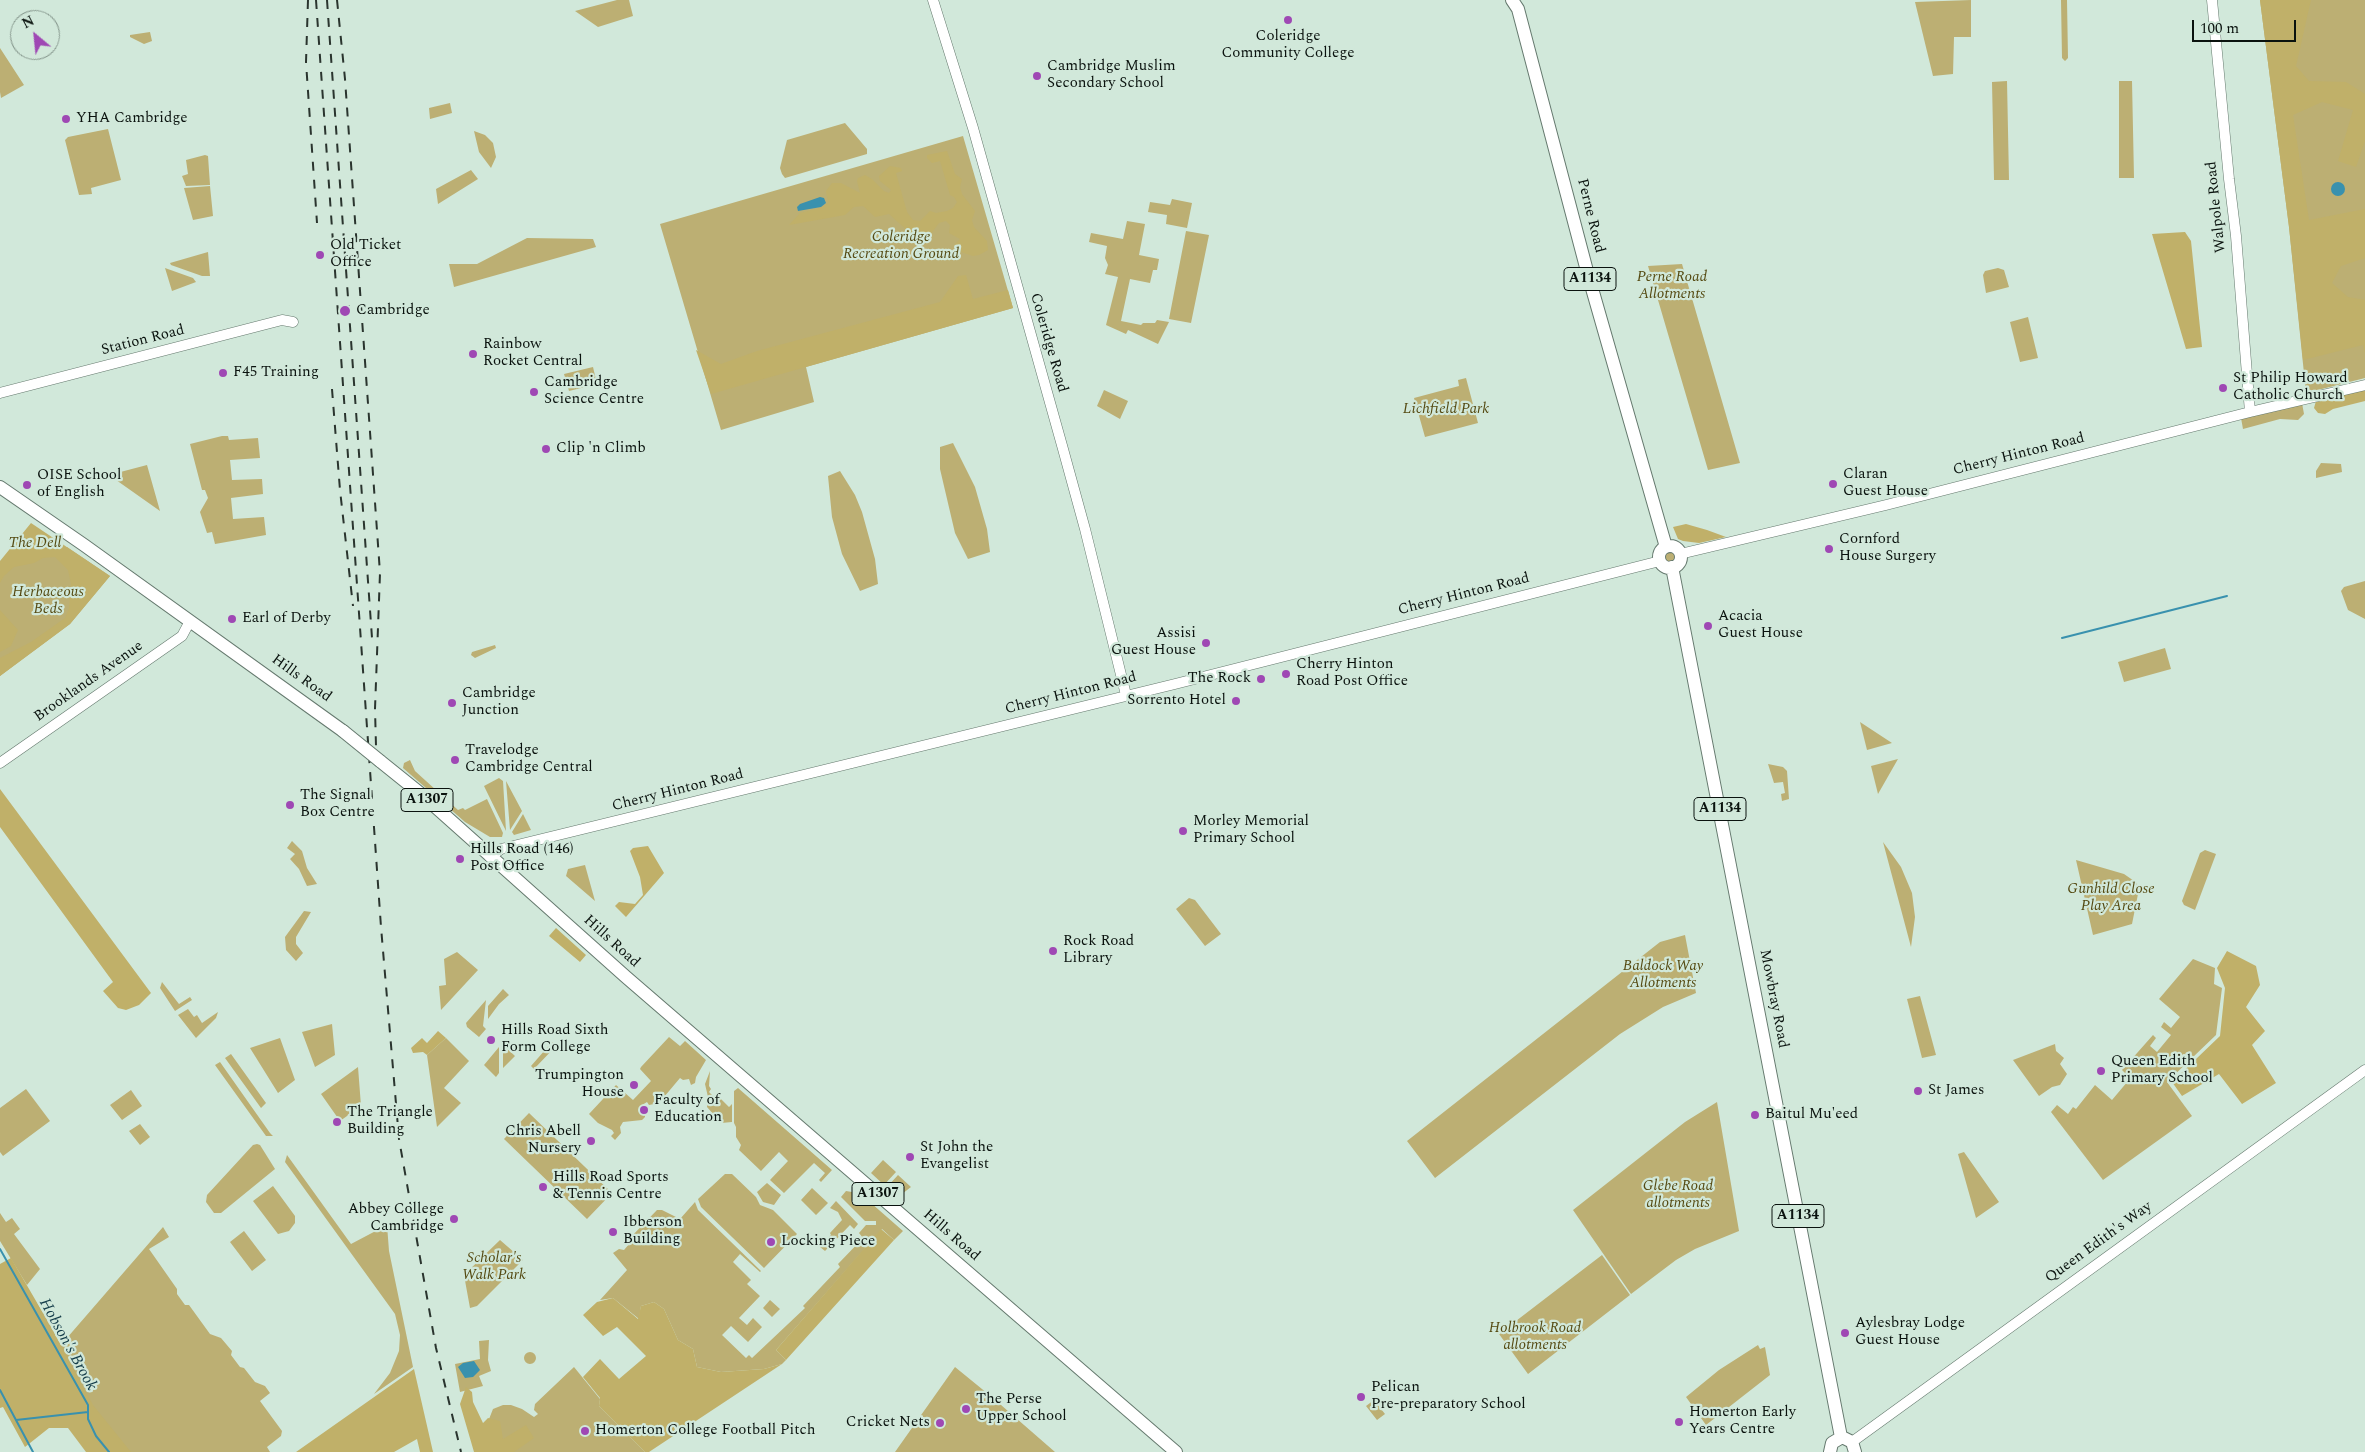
<!DOCTYPE html>
<style>
body{margin:0}
#map{position:relative;width:2365px;height:1452px;overflow:hidden;background:#d1e8da;font-family:Spectral,serif}
canvas{display:block}
.north{position:absolute;left:10px;top:10px;width:50px;height:50px;box-sizing:border-box;background:#d1e8da;border:1px solid #819288;border-radius:50%;rotate:332deg;font-size:14px;font-weight:700;line-height:20px;text-align:center;color:#0a120e}
.north::after{content:'';display:block;margin:auto;width:18px;height:22px;background:#9f48b4;clip-path:polygon(50% 0,100% 100%,50% 72%,0 100%)}
.scale{position:absolute;left:2192px;top:20px;width:104px;height:22px;box-sizing:border-box;border:2px solid #0a120e;border-top:0;padding-left:6px;font-size:15px;line-height:18px;white-space:nowrap;color:#0a120e;-webkit-text-stroke:4px #d1e8da;paint-order:stroke}
</style>
<div id="map">
<canvas width="2365" height="1452"></canvas>
<div class="north">N</div>
<div class="scale">100 m</div>
</div>
<script>
const context = document.querySelector('canvas').getContext('2d');
context.lineJoin = 'round';
function fill(path, color) { context.fillStyle = color; context.fill(path, 'evenodd'); }
const shape = rows => new Path2D(rows.map(r => 'M' + r).join(''));
function trace(path, color, width, dash) { context.strokeStyle = color; context.lineWidth = width; context.lineCap = dash ? 'butt' : 'round'; context.setLineDash(dash || []); context.stroke(path); }
function label(font, color, halo, rows, align = 'center') {
  context.font = font + ' Spectral,serif'; context.lineWidth = 4.5; context.setLineDash([]); context.textBaseline = 'middle'; context.strokeStyle = halo; context.fillStyle = color; for (const [text, x, y, turn = 0] of rows) {
    context.save(); context.translate(x, y); context.rotate((+turn || 0) * Math.PI / 180); context.textAlign = isNaN(turn) ? turn : align; if (halo) context.strokeText(text, 0, 0); context.fillText(text, 0, 0); context.restore();
  }
}
const green = shape([
 [617,0,629,0,633,16,598,27,575,11],
 [1971,0,1971,37,1954,37,1953,74,1933,76,1915,2],
 [2061,0,2067,0,2068,58,2065,61,2062,58],
 [2260,0,2365,0,2365,378,2306,393,2289,227],
 [150,32,152,41,144,44,130,37,130,35],
 [0,48,24,85,1,98,0,92],
 [2007,81,2009,180,1994,180,1992,82],
 [2132,81,2134,178,2119,178,2119,81],
 [450,103,452,113,430,119,429,108],
 [845,123,867,149,867,154,785,178,782,174,780,168,787,140],
 [108,129,121,180,91,188,92,194,79,195,65,140,68,137],
 [474,131,485,135,493,143,496,157,491,168,479,152],
 [963,136,1013,308,806,367,814,402,721,430,660,224],
 [205,155,208,156,210,185,186,186,182,176,188,174,186,160],
 [471,170,478,179,438,204,436,189],
 [210,186,213,216,193,220,184,188],
 [1172,199,1192,203,1187,228,1166,224,1167,215,1148,212,1150,202,1170,205],
 [1127,221,1145,224,1139,255,1159,259,1157,270,1153,270,1150,283,1130,279,1121,321,1141,325,1143,323,1155,323,1157,320,1169,322,1158,344,1128,330,1126,334,1106,325,1118,277,1105,274,1108,265,1105,258,1107,246,1089,242,1091,233,1123,239],
 [1186,231,1209,235,1191,323,1169,319],
 [527,238,593,239,596,247,454,287,449,264,477,264],
 [208,252,210,276,202,276,171,265,170,263],
 [1682,264,1740,463,1708,470,1648,266],
 [165,268,193,278,196,282,172,291],
 [1998,268,2004,270,2009,287,1986,293,1983,275,1985,271],
 [2028,317,2038,358,2020,362,2010,322],
 [593,367,597,384,569,391,564,374],
 [1466,378,1478,423,1425,437,1414,398,1459,386,1458,380],
 [1104,390,1128,401,1120,419,1097,406],
 [2302,403,2304,414,2298,420,2280,419,2243,429,2241,418],
 [222,436,228,436,229,440,258,438,260,458,230,460,232,480,262,479,263,494,231,498,233,519,264,517,266,535,215,544,212,532,207,533,200,512,208,498,205,490,202,490,190,444],
 [953,443,975,487,987,529,990,552,968,559,955,533,940,469,940,447],
 [2321,463,2341,464,2342,472,2316,478,2316,471],
 [147,465,160,511,109,475],
 [840,471,855,495,862,512,875,559,878,584,860,591,842,554,832,517,828,476],
 [67,547,110,576,70,624,0,676,0,561],
 '1663 557a7 7 0 1 1 14 0a7 7 0 1 1-14 0Z',
 [2365,581,2365,619,2348,610,2341,591,2344,587],
 [495,645,496,648,475,658,471,655,472,652],
 [2165,648,2171,669,2124,682,2118,662],
 [1860,722,1892,743,1867,750],
 [1898,759,1878,794,1871,766],
 [410,760,415,771,458,810,463,808,465,810,487,799,503,833,502,837,490,837,465,822,403,768,404,763],
 [1768,764,1783,767,1787,771,1789,799,1782,801,1781,794,1785,793,1783,782,1774,783],
 [499,778,503,781,506,831,484,786],
 [506,781,522,811,510,830],
 [523,814,531,830,514,835,512,832],
 [292,841,302,851,307,868,317,884,307,886,299,869,290,859,295,854,287,848],
 [1883,842,1901,867,1912,893,1915,917,1911,947],
 [2205,850,2216,854,2195,910,2184,905,2182,901,2200,853],
 [2076,860,2124,874,2137,883,2138,894,2132,924,2093,935],
 [585,865,595,901,566,876,568,869],
 [1189,898,1195,900,1221,934,1205,946,1176,909],
 [304,911,311,912,296,937,296,944,303,953,296,961,286,950,285,937],
 [1685,935,1696,993,1663,1007,1620,1034,1435,1178,1407,1141,1660,942],
 [457,952,478,970,441,1010,439,986,446,985,444,959],
 [2193,959,2215,968,2214,984,2222,988,2216,1035,2167,1082,2192,1116,2103,1180,2051,1112,2057,1105,2068,1114,2073,1107,2076,1109,2095,1085,2112,1100,2128,1081,2126,1074,2122,1070,2153,1035,2156,1038,2150,1046,2157,1052,2171,1035,2161,1027,2164,1022,2171,1028,2180,1017,2159,999],
 [162,982,179,1004,190,997,192,1000,175,1011,160,988],
 [503,989,509,995,499,1004,488,1019,488,1006],
 [1920,996,1936,1055,1922,1058,1907,999],
 [486,1000,483,1026,486,1029,479,1037,467,1027,466,1023],
 [188,1009,194,1017,197,1015,202,1023,218,1012,216,1018,196,1038,178,1015],
 [332,1024,335,1055,315,1067,302,1032],
 [669,1037,680,1046,685,1041,706,1060,696,1077,695,1083,691,1085,689,1079,683,1080,680,1078,659,1103,649,1105,647,1102,642,1105,645,1110,645,1117,642,1120,623,1122,620,1127,621,1133,615,1140,611,1136,614,1133,612,1130,598,1123,589,1114,616,1085,633,1100,651,1081,640,1069,641,1067],
 [280,1038,295,1080,278,1093,250,1048],
 [446,1038,469,1061,444,1088,461,1103,437,1127,427,1055],
 [552,1042,556,1046,534,1069,531,1066],
 [2055,1044,2056,1051,2064,1058,2060,1064,2067,1074,2060,1085,2052,1087,2039,1096,2013,1060],
 [503,1045,515,1056,503,1068],
 [499,1047,499,1073,496,1077,484,1065],
 [231,1054,266,1103,261,1108,225,1058],
 [220,1062,270,1133,273,1136,266,1136,215,1065],
 [358,1067,361,1106,340,1121,321,1094],
 [710,1071,709,1086,711,1089,709,1092,716,1099,719,1097,729,1107,732,1104,732,1122,721,1123,707,1107,708,1097,705,1084],
 [738,1088,832,1170,821,1182,819,1180,825,1173,814,1163,784,1193,770,1180,788,1161,779,1152,761,1171,739,1150,741,1145,736,1137,736,1127,734,1123,734,1091],
 [26,1089,50,1121,3,1156,0,1152,0,1108],
 [131,1090,142,1106,122,1120,110,1105],
 [1717,1102,1739,1231,1695,1249,1676,1260,1631,1294,1573,1210,1685,1122],
 [529,1113,612,1193,587,1219,504,1139],
 [140,1124,150,1137,140,1145,129,1131],
 [257,1144,260,1145,275,1169,221,1213,214,1213,206,1202,207,1195,253,1145],
 [1964,1152,1999,1202,1976,1218,1958,1154],
 [287,1155,351,1244,387,1225,389,1251,413,1367,374,1394,390,1373,399,1351,400,1335,395,1314,285,1162],
 [883,1160,896,1172,884,1185,871,1173],
 [725,1174,732,1174,756,1197,760,1205,773,1210,797,1234,764,1268,701,1207,698,1199],
 [898,1175,911,1187,898,1197,887,1187],
 [767,1183,781,1195,774,1205,763,1202,757,1192],
 [273,1186,295,1216,295,1223,289,1231,278,1234,253,1201],
 [812,1188,828,1203,816,1215,801,1200],
 [855,1189,903,1231,894,1240,882,1229,776,1350,786,1360,782,1364,764,1369,721,1372,697,1367,693,1349,678,1340,664,1309,654,1302,641,1306,639,1319,613,1298,600,1300,627,1270,613,1253,619,1249,624,1250,630,1243,629,1239,657,1210,662,1210,680,1219,695,1202,698,1210,761,1271,760,1272,740,1254,733,1262,751,1280,747,1284,760,1296,739,1318,747,1325,753,1318,762,1327,748,1342,731,1326,722,1335,746,1358,749,1355,752,1358,805,1308,803,1306,840,1267,838,1264,863,1238,859,1233,866,1225,876,1225,876,1221,865,1221,841,1197,846,1191,852,1192],
 [836,1201,858,1224,854,1229,850,1225,825,1251,820,1247,825,1242,828,1245,831,1243,827,1239,831,1235,830,1233,842,1220,838,1212,830,1208],
 [0,1213,6,1222,12,1218,20,1229,14,1234,40,1269,27,1285,0,1241],
 [163,1227,169,1237,149,1249,177,1289,177,1294,185,1305,189,1305,210,1334,221,1338,232,1351,231,1355,240,1367,244,1368,255,1382,265,1386,270,1393,260,1401,282,1431,281,1436,267,1447,270,1452,113,1452,60,1346],
 [244,1231,266,1260,252,1271,230,1242],
 [500,1240,523,1260,477,1306,470,1308,464,1275],
 [1602,1255,1630,1295,1528,1374,1499,1334],
 [770,1300,780,1309,772,1317,763,1308],
 [489,1340,488,1360,491,1371,479,1376,483,1386,460,1392,455,1364,480,1359,479,1341],
 [1758,1345,1760,1349,1765,1347,1770,1375,1706,1425,1686,1397,1719,1370],
 '524 1358a6 6 0 1 1 12 0a6 6 0 1 1-12 0Z',
 [574,1367,600,1399,599,1406,645,1452,476,1452,493,1409,503,1405,511,1405,522,1409,534,1417,538,1414,534,1410,535,1404],
 [955,1367,993,1398,1055,1452,895,1452],
 [1374,1400,1385,1414,1377,1420,1366,1406]
]);
const forest = shape([
 [2260,0,2311,0,2296,66,2309,81,2346,82,2365,94,2365,141,2356,167,2338,161,2353,110,2322,102,2293,115,2309,220,2365,209,2365,258,2341,266,2332,283,2348,297,2365,300,2365,353,2363,345,2303,360,2289,227],
 [947,151,955,174,962,179,960,187,962,194,975,211,972,220,974,227,987,241,988,250,979,255,973,256,955,250,955,244,960,239,949,233,950,225,946,221,939,223,926,241,921,243,889,214,875,217,863,206,854,207,845,215,789,225,800,213,822,207,828,203,826,191,832,183,841,183,860,193,857,181,858,178,865,175,872,179,884,191,889,193,891,190,880,181,879,176,890,166,901,168,902,171,896,173,907,212,913,220,920,221,930,211,936,213,947,211,953,208,957,202,954,197,950,195,940,161,932,163,927,158,927,155],
 [2185,232,2191,241,2202,347,2186,349,2152,234],
 [966,275,973,299,1008,290,1013,308,711,394,696,350,721,364,757,351,940,302,958,276],
 [2365,388,2365,401,2333,409,2325,414,2318,413,2314,408,2316,401],
 [31,523,110,576,70,624,0,676,0,658,31,642,65,618,69,608,71,584,68,570,55,557,43,558,34,563,14,567,4,576,0,583,0,561],
 [1686,524,1707,530,1726,537,1699,543,1683,541,1678,539,1673,527],
 [0,610,18,630,11,646,0,652],
 [0,789,151,993,139,1005,126,1010,118,1008,103,991,113,982,0,827],
 [648,846,664,873,626,917,615,906,619,902,635,904,643,895,640,877,630,851,633,848],
 [556,928,586,955,580,962,549,936],
 [2227,951,2256,966,2260,985,2246,1007,2265,1031,2252,1045,2276,1083,2242,1104,2219,1074,2182,1096,2172,1082,2220,1036,2225,988,2217,968],
 [438,1031,446,1038,427,1055,423,1052,413,1053,411,1048,422,1038,427,1043],
 [881,1229,894,1240,786,1360,776,1350],
 [11,1258,50,1325,93,1405,131,1452,86,1452,68,1428,49,1428,25,1447,3,1407,0,1408,0,1264],
 [613,1298,638,1319,641,1306,654,1302,664,1309,678,1340,693,1349,697,1367,721,1372,764,1369,782,1364,649,1452,645,1452,599,1406,600,1398,583,1377,600,1359,619,1379,646,1356,617,1327,603,1336,583,1315,597,1302],
 [414,1369,433,1452,420,1452,417,1439,394,1452,296,1452],
 [466,1387,472,1392,473,1402,483,1423,488,1418,500,1421,503,1439,526,1425,534,1438,514,1452,474,1452,460,1404]
]);
const water = shape([
 '2331 189a7 7 0 1 1 14 0a7 7 0 1 1-14 0Z',
 [820,197,824,198,826,203,821,207,798,211,797,207,800,204],
 [474,1361,480,1370,473,1377,465,1378,458,1367,463,1363]
]);
const stream = shape([
 [2062,638,2227,596],
 [0,1249,88,1405,88,1419,96,1436,109,1452],
 [0,1390,33,1452],
 [16,1420,88,1412]
]);
const tertiary = shape([
 [933,0,973,128,1063,449,1085,529,1126,695],
 [2212,0,2229,179,2236,236,2250,412],
 [0,393,282,320,293,322],
 [1680,554,1886,505,2250,412,2365,385],
 [0,763,182,636,190,621],
 [490,857,501,849,1175,684,1660,561],
 [1852,1442,2365,1070]
]);
const primary = shape([
 [1512,0,1518,9,1587,271,1666,547],
 [0,487,84,545,343,731],
 '1659 557a11 11 0 1 1 22 0a11 11 0 1 1-22 0Z',
 [1672,567,1841,1437],
 [380,761,421,794,626,977,1176,1452],
 [1830,1452,1832,1443,1842,1437,1852,1442,1855,1452]
]);
const rail = shape([
 [308,0,306,62,317,223],
 [316,0,381,927,399,1139,436,1348,461,1452],
 [327,0,372,638],
 [337,0,345,79,380,573,375,709,376,746],
 [332,389,340,490,353,606]
]);
const primaryBridge = shape([
 [343,731,380,761]
]);
const markers = [
 [1288,20,5,"#9f48b4"],
 [1037,76,5,"#9f48b4"],
 [66,119,5,"#9f48b4"],
 [320,255,5,"#9f48b4"],
 [345,311,6,"#9f48b4"],
 [473,354,5,"#9f48b4"],
 [223,373,5,"#9f48b4"],
 [2223,388,5,"#9f48b4"],
 [534,392,5,"#9f48b4"],
 [546,449,5,"#9f48b4"],
 [1833,484,5,"#9f48b4"],
 [27,485,5,"#9f48b4"],
 [1829,549,5,"#9f48b4"],
 [232,619,5,"#9f48b4"],
 [1708,626,5,"#9f48b4"],
 [1206,643,5,"#9f48b4"],
 [1286,674,5,"#9f48b4"],
 [1261,679,5,"#9f48b4"],
 [1236,701,5,"#9f48b4"],
 [452,703,5,"#9f48b4"],
 [455,760,5,"#9f48b4"],
 [290,805,5,"#9f48b4"],
 [1183,831,5,"#9f48b4"],
 [460,859,5,"#9f48b4"],
 [1053,951,5,"#9f48b4"],
 [491,1040,5,"#9f48b4"],
 [2101,1071,5,"#9f48b4"],
 [634,1085,5,"#9f48b4"],
 [1918,1091,5,"#9f48b4"],
 [644,1110,5,"#9f48b4"],
 [1755,1115,5,"#9f48b4"],
 [337,1122,5,"#9f48b4"],
 [591,1141,5,"#9f48b4"],
 [910,1157,5,"#9f48b4"],
 [543,1187,5,"#9f48b4"],
 [454,1219,5,"#9f48b4"],
 [613,1232,5,"#9f48b4"],
 [771,1242,5,"#9f48b4"],
 [1845,1333,5,"#9f48b4"],
 [1361,1397,5,"#9f48b4"],
 [966,1409,5,"#9f48b4"],
 [1679,1422,5,"#9f48b4"],
 [940,1423,5,"#9f48b4"],
 [585,1431,5,"#9f48b4"]
];
const shields = [
 [1590,279,52],
 [427,800,52],
 [1720,809,52],
 [878,1194,52],
 [1798,1216,52]
];
const shieldNames = [
 ["A1134",1590,279],
 ["A1307",427,800],
 ["A1134",1720,809],
 ["A1307",878,1194],
 ["A1134",1798,1216]
];
const poiNames = [
 ["Coleridge",1288,37,"center"],
 ["Community College",1288,54,"center"],
 ["Cambridge Muslim",1047,67],
 ["Secondary School",1047,84],
 ["YHA Cambridge",76,119],
 ["Old Ticket",330,246],
 ["Office",330,263],
 ["Cambridge",356,311],
 ["Rainbow",483,345],
 ["Rocket Central",483,362],
 ["F45 Training",233,373],
 ["St Philip Howard",2233,379],
 ["Catholic Church",2233,396],
 ["Cambridge",544,383],
 ["Science Centre",544,400],
 ["Clip 'n Climb",556,449],
 ["Claran",1843,475],
 ["Guest House",1843,492],
 ["OISE School",37,476],
 ["of English",37,493],
 ["Cornford",1839,540],
 ["House Surgery",1839,557],
 ["Acacia",1718,617],
 ["Guest House",1718,634],
 ["Earl of Derby",242,619],
 ["Assisi",1196,634,"right"],
 ["Guest House",1196,651,"right"],
 ["Cherry Hinton",1296,665],
 ["Road Post Office",1296,682],
 ["The Rock",1251,679,"right"],
 ["Cambridge",462,694],
 ["Junction",462,711],
 ["Sorrento Hotel",1226,701,"right"],
 ["Travelodge",465,751],
 ["Cambridge Central",465,768],
 ["The Signal",300,796],
 ["Box Centre",300,813],
 ["Morley Memorial",1193,822],
 ["Primary School",1193,839],
 ["Hills Road (146)",470,850],
 ["Post Office",470,867],
 ["Rock Road",1063,942],
 ["Library",1063,959],
 ["Hills Road Sixth",501,1031],
 ["Form College",501,1048],
 ["Queen Edith",2111,1062],
 ["Primary School",2111,1079],
 ["Trumpington",624,1076,"right"],
 ["House",624,1093,"right"],
 ["St James",1928,1091],
 ["Faculty of",654,1101],
 ["Education",654,1118],
 ["The Triangle",347,1113],
 ["Building",347,1130],
 ["Baitul Mu'eed",1765,1115],
 ["Chris Abell",581,1132,"right"],
 ["Nursery",581,1149,"right"],
 ["St John the",920,1148],
 ["Evangelist",920,1165],
 ["Hills Road Sports",553,1178],
 ["& Tennis Centre",553,1195],
 ["Abbey College",444,1210,"right"],
 ["Cambridge",444,1227,"right"],
 ["Ibberson",623,1223],
 ["Building",623,1240],
 ["Locking Piece",781,1242],
 ["Aylesbray Lodge",1855,1324],
 ["Guest House",1855,1341],
 ["Pelican",1371,1388],
 ["Pre-preparatory School",1371,1405],
 ["The Perse",976,1400],
 ["Upper School",976,1417],
 ["Homerton Early",1689,1413],
 ["Years Centre",1689,1430],
 ["Cricket Nets",930,1423,"right"],
 ["Homerton College Football Pitch",595,1431]
];
const streetNames = [
 ["Walpole Road",2217,207,-96],
 ["Perne Road",1590,216,76],
 ["Station Road",143,341,-14],
 ["Coleridge Road",1048,343,74],
 ["Cherry Hinton Road",2019,455,-14],
 ["Cherry Hinton Road",1464,595,-14],
 ["Hills Road",301,679,36],
 ["Brooklands Avenue",89,682,-35],
 ["Cherry Hinton Road",1071,694,-14],
 ["Cherry Hinton Road",678,791,-14],
 ["Hills Road",611,942,42],
 ["Mowbray Road",1773,999,79],
 ["Hills Road",951,1236,41],
 ["Queen Edith's Way",2099,1243,-36]
];
const parkNames = [
 ["Coleridge",901,238],
 ["Recreation Ground",901,255],
 ["Perne Road",1672,278],
 ["Allotments",1672,295],
 ["Lichfield Park",1446,410],
 ["The Dell",35,544],
 ["Herbaceous",48,593],
 ["Beds",48,610],
 ["Gunhild Close",2111,890],
 ["Play Area",2111,907],
 ["Baldock Way",1663,967],
 ["Allotments",1663,984],
 ["Glebe Road",1678,1187],
 ["allotments",1678,1204],
 ["Scholar's",494,1259],
 ["Walk Park",494,1276],
 ["Holbrook Road",1535,1329],
 ["allotments",1535,1346]
];
const waterNames = [
 ["Hobson's Brook",67,1345,61]
];
fill(green, '#bcaf73');
fill(forest, '#c0b069');
fill(water, '#3991ae');
trace(stream, '#3991ae', 2);
trace(tertiary, '#65796e', 11);
trace(primary, '#65796e', 14);
trace(tertiary, '#fff', 10);
trace(primary, '#fff', 12);
trace(rail, '#2a342e', 2, [9, 9]);
trace(primaryBridge, '#65796e', 14, []);
trace(primaryBridge, '#fff', 12);
for (const [x, y, r, color] of markers) { const dot = new Path2D(); dot.arc(x, y, r, 0, 2 * Math.PI); context.fillStyle = color; context.fill(dot); trace(dot, '#d1e8da', 2); }
for (const [x, y, w] of shields) { const box = new Path2D(); box.roundRect(x - w / 2, y - 11.5, w, 23, 4); context.fillStyle = '#d1e8da'; context.fill(box); trace(box, '#0a120e', 1); }
label('bold 14px', '#0a120e', null, shieldNames);
label('15px', '#0a120e', '#d1e8da', poiNames, 'left');
label('15px', '#0a120e', '#d1e8da', streetNames);
label('italic 15px', '#554a12', '#d1e8da', parkNames);
label('italic 16px', '#133b48', '#d1e8da', waterNames);
</script>
